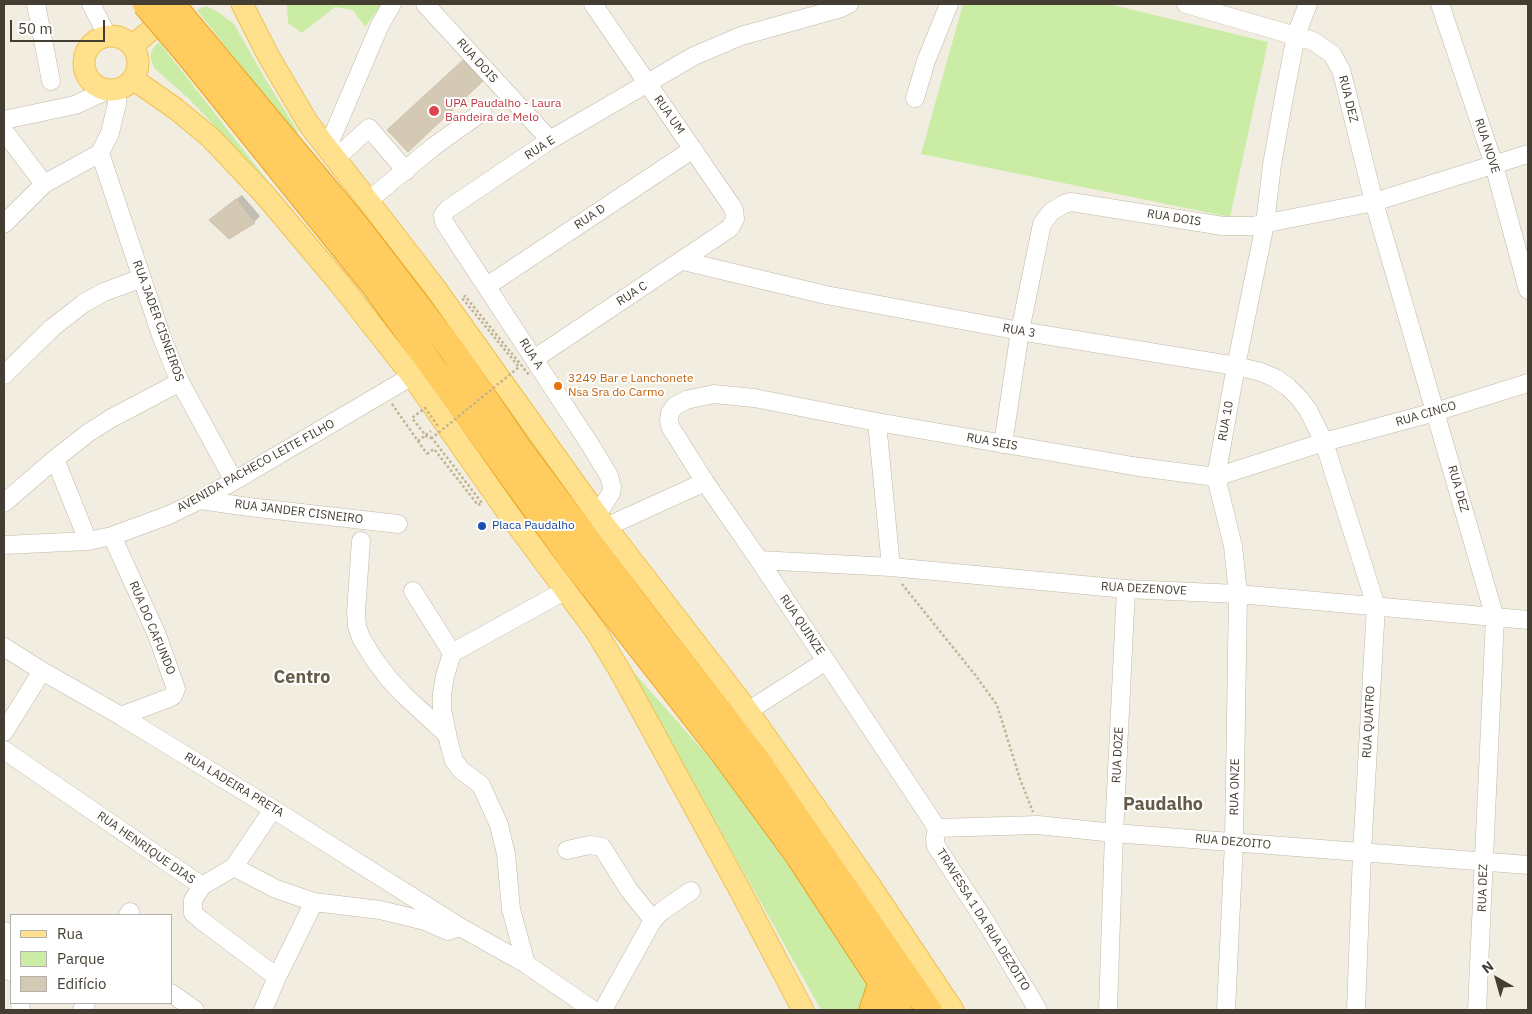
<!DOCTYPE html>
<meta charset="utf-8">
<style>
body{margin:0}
#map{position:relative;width:1532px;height:1014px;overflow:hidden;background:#f2ede1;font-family:"IBM Plex Sans",sans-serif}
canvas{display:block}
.frame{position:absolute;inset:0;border:5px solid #443d31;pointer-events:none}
.legend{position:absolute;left:10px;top:914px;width:162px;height:90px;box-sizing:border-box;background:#fff;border:1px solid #b4b1ad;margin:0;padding:6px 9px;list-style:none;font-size:15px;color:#443d31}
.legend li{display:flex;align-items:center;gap:10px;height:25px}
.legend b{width:25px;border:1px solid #b4b1ad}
.north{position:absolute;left:1472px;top:954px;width:50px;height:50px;-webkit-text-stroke:4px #fff;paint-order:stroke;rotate:322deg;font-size:14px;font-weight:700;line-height:20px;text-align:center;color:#443d31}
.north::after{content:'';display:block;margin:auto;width:18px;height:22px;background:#443d31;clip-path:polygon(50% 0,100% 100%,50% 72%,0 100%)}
.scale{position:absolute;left:10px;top:20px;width:95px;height:22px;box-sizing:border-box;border:2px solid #443d31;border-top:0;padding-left:6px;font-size:15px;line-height:18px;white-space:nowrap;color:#443d31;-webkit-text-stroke:4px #fff;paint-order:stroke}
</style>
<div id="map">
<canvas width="1532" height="1014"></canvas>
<div class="frame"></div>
<ul class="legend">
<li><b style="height:6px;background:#ffe08d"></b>Rua</li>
<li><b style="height:14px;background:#caeca4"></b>Parque</li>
<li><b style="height:14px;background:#d4c9b5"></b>Edifício</li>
</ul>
<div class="north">N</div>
<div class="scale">50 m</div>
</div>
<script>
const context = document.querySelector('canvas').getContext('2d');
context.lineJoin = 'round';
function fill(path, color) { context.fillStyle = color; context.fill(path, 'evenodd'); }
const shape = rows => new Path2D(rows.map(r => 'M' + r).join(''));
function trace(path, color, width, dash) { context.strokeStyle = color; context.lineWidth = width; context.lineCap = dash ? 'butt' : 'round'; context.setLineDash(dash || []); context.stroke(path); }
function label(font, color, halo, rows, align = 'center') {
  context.font = font + ' "IBM Plex Sans",sans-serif'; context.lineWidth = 4; context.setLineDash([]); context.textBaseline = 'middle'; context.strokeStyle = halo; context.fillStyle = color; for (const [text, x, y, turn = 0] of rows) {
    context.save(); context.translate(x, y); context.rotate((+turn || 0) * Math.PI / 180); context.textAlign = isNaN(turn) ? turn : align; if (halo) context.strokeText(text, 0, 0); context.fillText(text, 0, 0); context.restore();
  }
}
const green = shape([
 [287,4,382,4,365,27,353,10,335,7,302,33,288,23],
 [963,4,1108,4,1268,42,1230,217,921,154],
 [206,6,218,12,234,24,263,75,298,132,293,133,197,10],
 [159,42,292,212,257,175,214,125,187,97,154,68,150,57,153,48],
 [628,666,716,765,772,841,868,984,863,1010,823,1010,820,1008]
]);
const shadow = shape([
 [475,49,494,68,482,80,401,118],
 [242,195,260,216,254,222,229,238,217,214]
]);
const building = shape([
 [463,60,483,81,408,152,387,130,463,60],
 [236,199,255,223,229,239,209,220,236,199]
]);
const path = shape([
 [392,404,427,454],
 [418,441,431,431],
 [902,584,976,676,997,705,1020,779,1033,812]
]);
const minor = shape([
 [36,4,51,81],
 [91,4,108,37],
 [425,4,550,140],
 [1186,4,1313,41,1332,54,1341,70,1345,85,1374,202,1495,618,1477,1010],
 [1440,4,1494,165,1528,290],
 [915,98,926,61,949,4],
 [4,120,75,105,108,90],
 [4,131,44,184],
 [327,149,380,25,392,4],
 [100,153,162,338,180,382,234,481],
 [100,153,110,133,113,120,117,104,117,89],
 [335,159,369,128,406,171],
 [368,201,433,147,482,112],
 [4,224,44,184,100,153],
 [683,261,826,295,1020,331,1236,366,1261,372,1275,378,1288,387,1300,399,1308,410,1324,442,1376,606,1362,853,1356,1010],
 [487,286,693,149],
 [534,359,730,228,735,219,734,210,731,205,593,4],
 [4,375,52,328,84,303,104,292,142,278],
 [877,422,891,567],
 [1003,444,1020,331,1042,224,1051,212,1064,204,1071,202,1223,226,1252,226,1374,202,1528,154],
 [55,459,88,541],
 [200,500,249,507,398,524],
 [4,503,55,459,88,433,110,419,180,382],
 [597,515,611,493,612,487,609,476,591,446,444,222,443,215,448,209,550,140,694,56,741,36,841,8,849,4],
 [606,527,705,482],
 [112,536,157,635,176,689,173,696,169,698,121,716],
 [361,541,356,612,357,626,361,638,374,659,389,679,404,695,446,734],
 [4,545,88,541,112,536,169,515,200,500,234,481,412,376],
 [759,560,891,567,1126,589,1238,594,1528,620],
 [566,590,452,653,445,676,442,694,442,709,449,743,454,761,461,770,481,785,499,825,506,854,511,909,526,964,593,1010],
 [413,591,452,653],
 [4,647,42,671,121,716,273,809,460,927],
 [748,711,826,661],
 [4,732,42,671],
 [4,750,202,886,193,900,193,913,201,920,277,977],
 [937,828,759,560,705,482,671,428,669,421,670,413,675,406,686,400,714,394,754,398,877,422,1139,467,1216,477,1324,442,1435,412,1528,383],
 [937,828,1038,825,1114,833,1528,865],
 [937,828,935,839,936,846,987,924,1038,1010],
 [567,850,590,845,602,847,629,890,653,920],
 [234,867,276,889,314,902,380,910,409,917,425,921,448,931,460,927,526,964],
 [202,886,234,867,273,809],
 [128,915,130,912],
 [4,931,11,934],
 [4,947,11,972],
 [171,993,195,1010],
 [20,1003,21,1010],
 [82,1010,86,1003],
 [263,1010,277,977,314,902],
 [603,1010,653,920,662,911,691,891],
 [1108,1010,1114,833,1126,589],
 [1226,1010,1234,842,1238,594,1233,546,1216,477,1236,366,1265,224,1272,165,1283,103,1296,35,1308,4]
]);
const major = shape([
 [242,4,269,57,308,123,433,285,606,527,748,711,869,884,953,1010],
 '84 63a27 27 0 1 1 54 0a27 27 0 1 1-54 0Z',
 [132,46,173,12],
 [133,79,176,109,211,138,265,195,339,283,412,376,508,513,595,630,620,671,742,894,803,1010]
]);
const highway = shape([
 [202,40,359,229,452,350,520,450,634,602,757,760,929,1010],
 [186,52,375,287,575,564,726,757,797,854,899,1010],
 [872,1010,881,983]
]);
const pathBridge = shape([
 [432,438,427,437,412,418,425,408,438,426],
 [427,454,434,449,478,505,482,503,432,438,519,367,462,298,465,296,530,376]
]);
const highwayBridge = shape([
 [145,4,186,52],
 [172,4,202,40]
]);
const markers = [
 [434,111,6,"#e0444e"],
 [558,386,5,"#e8710a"],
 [482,526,5,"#1a4fb4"]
];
const streetNames = [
 ["RUA DOIS",477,61,48],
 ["RUA DEZ",1348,99,76],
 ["RUA UM",669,115,55],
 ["RUA NOVE",1487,146,72],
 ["RUA E",540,148,-33],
 ["RUA D",590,217,-34],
 ["RUA DOIS",1174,218,9],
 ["RUA C",632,294,-33],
 ["RUA JADER CISNEIROS",158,321,70],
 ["RUA 3",1019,331,10],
 ["RUA A",531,354,58],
 ["RUA CINCO",1426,414,-16],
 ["RUA 10",1226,421,-80],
 ["RUA SEIS",992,442,10],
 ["AVENIDA PACHECO LEITE FILHO",256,466,-29],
 ["RUA DEZ",1458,489,74],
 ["RUA JANDER CISNEIRO",299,512,7],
 ["RUA DEZENOVE",1144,589,3],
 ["RUA QUINZE",802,625,56],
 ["RUA DO CAFUNDO",152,628,67],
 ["RUA QUATRO",1369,722,-87],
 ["RUA DOZE",1118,755,-87],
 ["RUA LADEIRA PRETA",234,785,31],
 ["RUA ONZE",1235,787,-89],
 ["RUA DEZOITO",1233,842,5],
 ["RUA HENRIQUE DIAS",146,848,35],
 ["RUA DEZ",1483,888,-88],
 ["TRAVESSA 1 DA RUA DEZOITO",983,920,58]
];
const healthNames = [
 ["UPA Paudalho - Laura",445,104],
 ["Bandeira de Melo",445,118]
];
const foodNames = [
 ["3249 Bar e Lanchonete",568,379],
 ["Nsa Sra do Carmo",568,393]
];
const transitNames = [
 ["Placa Paudalho",492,526]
];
const districtNames = [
 ["Centro",302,678],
 ["Paudalho",1163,805]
];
fill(green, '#caeca4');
fill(shadow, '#0003');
fill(building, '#d4c9b5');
trace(building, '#d0c1a8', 1);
trace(minor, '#c1b8a6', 19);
trace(major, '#efc252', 23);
trace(highway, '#eca521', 27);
trace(path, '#c2b292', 2.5, [2.5, 2.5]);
trace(minor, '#fff', 18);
trace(major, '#ffe08d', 21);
trace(highway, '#ffcc5f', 25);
trace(highwayBridge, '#eca521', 27, []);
trace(pathBridge, '#c2b292', 2.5, [2.5, 2.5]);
trace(highwayBridge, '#ffcc5f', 25);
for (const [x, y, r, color] of markers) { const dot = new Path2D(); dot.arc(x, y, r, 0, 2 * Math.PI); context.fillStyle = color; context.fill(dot); trace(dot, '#fff', 2); }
label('12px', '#443d31', '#fff', streetNames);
label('12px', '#be3a42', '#fff', healthNames, 'left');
label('12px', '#c56008', '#fff', foodNames, 'left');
label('12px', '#164399', '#fff', transitNames, 'left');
label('bold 18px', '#675b47', '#fff', districtNames);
</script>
